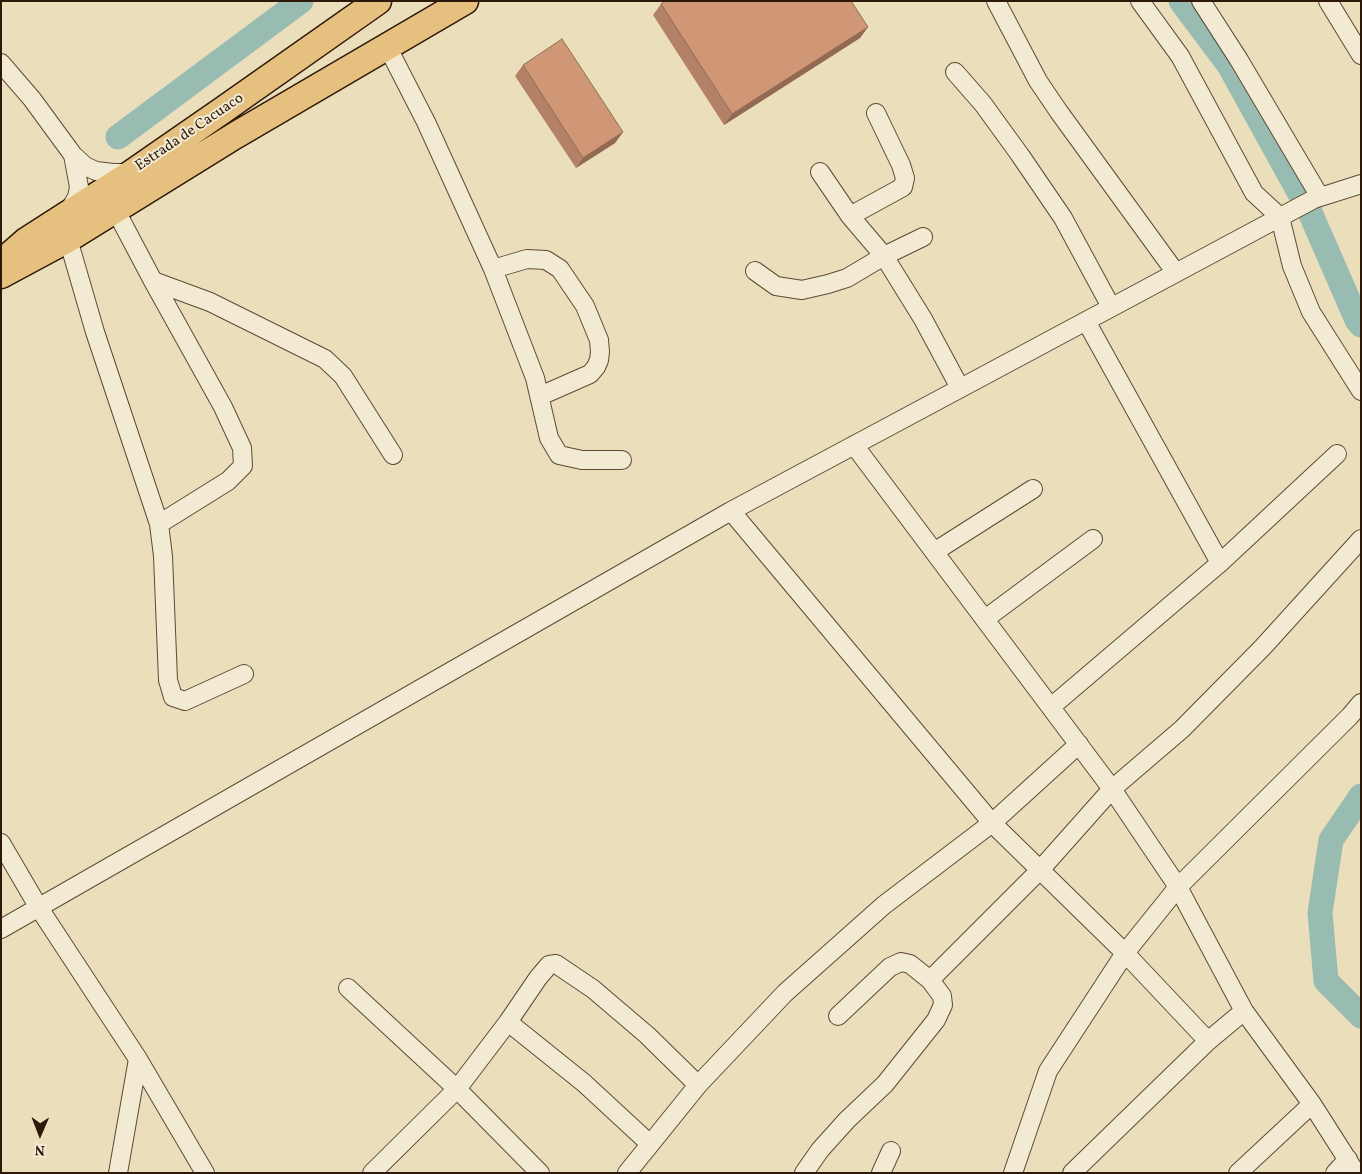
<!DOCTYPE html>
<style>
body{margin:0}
#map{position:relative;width:1362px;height:1174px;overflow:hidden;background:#ebdfbb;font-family:Vollkorn,serif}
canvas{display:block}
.frame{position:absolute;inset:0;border:2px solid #2e1809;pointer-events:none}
.north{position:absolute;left:15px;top:1109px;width:50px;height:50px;-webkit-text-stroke:4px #f2ead3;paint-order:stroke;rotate:181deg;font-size:14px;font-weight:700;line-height:20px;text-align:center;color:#2e1809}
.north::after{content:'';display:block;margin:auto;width:18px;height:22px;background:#2e1809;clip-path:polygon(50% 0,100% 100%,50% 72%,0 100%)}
</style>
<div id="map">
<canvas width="1362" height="1174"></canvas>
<div class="frame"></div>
<div class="north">N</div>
</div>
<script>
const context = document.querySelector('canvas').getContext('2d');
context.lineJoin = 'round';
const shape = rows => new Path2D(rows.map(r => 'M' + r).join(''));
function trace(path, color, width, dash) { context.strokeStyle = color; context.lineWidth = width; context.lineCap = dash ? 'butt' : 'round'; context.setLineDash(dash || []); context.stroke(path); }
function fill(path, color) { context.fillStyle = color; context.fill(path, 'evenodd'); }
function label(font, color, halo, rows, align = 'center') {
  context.font = font + ' Vollkorn,serif'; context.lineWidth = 4; context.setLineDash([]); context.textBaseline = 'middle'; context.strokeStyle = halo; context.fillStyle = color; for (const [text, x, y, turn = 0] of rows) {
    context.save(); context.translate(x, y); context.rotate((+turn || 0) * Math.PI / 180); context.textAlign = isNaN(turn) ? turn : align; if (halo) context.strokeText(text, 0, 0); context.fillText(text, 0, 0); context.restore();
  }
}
const river = shape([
 [1181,1,1229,65,1309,210,1357,320,1361,325],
 [118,137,301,1],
 [1361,796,1331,840,1320,913,1326,981,1361,1016]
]);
const minor = shape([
 [996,1,1038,81,1059,112,1176,273],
 [1140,1,1180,56,1254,193,1280,217,1292,266,1311,312,1361,391],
 [1201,1,1239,60,1320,197],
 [1328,1,1361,55],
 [387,46,426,122,493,269,535,378,549,438,559,455,582,460,622,460],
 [1,63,32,99,73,155,85,166,96,171,113,173,131,173],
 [955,72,983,104,1020,155,1063,218,1111,307],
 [820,172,850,216,884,256,923,319,960,388],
 [115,209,153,281,223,407,242,448,243,466,228,481,159,524],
 [67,214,77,197,79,187,73,155],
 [850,216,903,187,905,178,901,165,876,113],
 [68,239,95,332,159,524,163,556,168,680,173,697,185,701,244,674],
 [493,269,527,259,546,260,560,269,585,306,599,340,600,352,599,360,596,367,590,374,540,396],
 [755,271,776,286,802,290,828,284,847,278,884,256,923,237],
 [153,281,210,302,325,359,343,376,393,455],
 [1086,321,1220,563],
 [854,445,1112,789,1178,887,1244,1011,1312,1104,1356,1173],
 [731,511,992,823,1125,953,1208,1041],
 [934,552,1033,489],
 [985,619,1093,539],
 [1051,707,1220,563,1337,454],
 [1,843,39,908,138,1059,205,1173],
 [1,929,731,511,1314,199,1361,184],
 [930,980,1040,870,1112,789,1182,729,1263,647,1361,539],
 [348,988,457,1089,540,1173],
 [508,1022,584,1083,650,1144],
 [118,1173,138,1059],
 [372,1173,457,1089,508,1022,538,978,549,965,556,964,593,989,647,1035,698,1085],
 [627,1173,698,1085,785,993,884,905,992,823,1079,744],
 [804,1173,820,1150,847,1120,885,1084,936,1020,943,1005,942,996,930,980,910,964,901,962,890,967,838,1016],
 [881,1173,891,1151],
 [1013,1173,1048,1071,1125,953,1178,887,1350,716,1361,703],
 [1072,1173,1208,1041,1244,1011],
 [1238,1173,1312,1104],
 [1335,1173,1348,1159]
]);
const highway = shape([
 [3,261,26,241,132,173,223,110,378,1],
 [1,275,68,239,236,135,465,1]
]);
const wall = shape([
 [661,4,868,27,860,38,724,125,653,15],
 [523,65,623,132,615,143,576,168,515,76]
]);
const shadedWall = shape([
 [868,27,860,38,724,125,732,114],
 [623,132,615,143,576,168,583,158]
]);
const building = shape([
 [665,1,851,1,868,27,732,114,661,4,665,1],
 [562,39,623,132,583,158,523,65,562,39]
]);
const streetNames = [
 ["Estrada de Cacuaco",190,133,-34]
];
trace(river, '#98bcb2', 25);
trace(minor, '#5d4a36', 20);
trace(highway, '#2e1809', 29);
trace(minor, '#f2ead3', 18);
trace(highway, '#e6c07e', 26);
fill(wall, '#b38266');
fill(shadedWall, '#926a53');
fill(building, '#d09777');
trace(building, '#926a53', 1);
label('15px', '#2e1809', '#f2ead3', streetNames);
</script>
